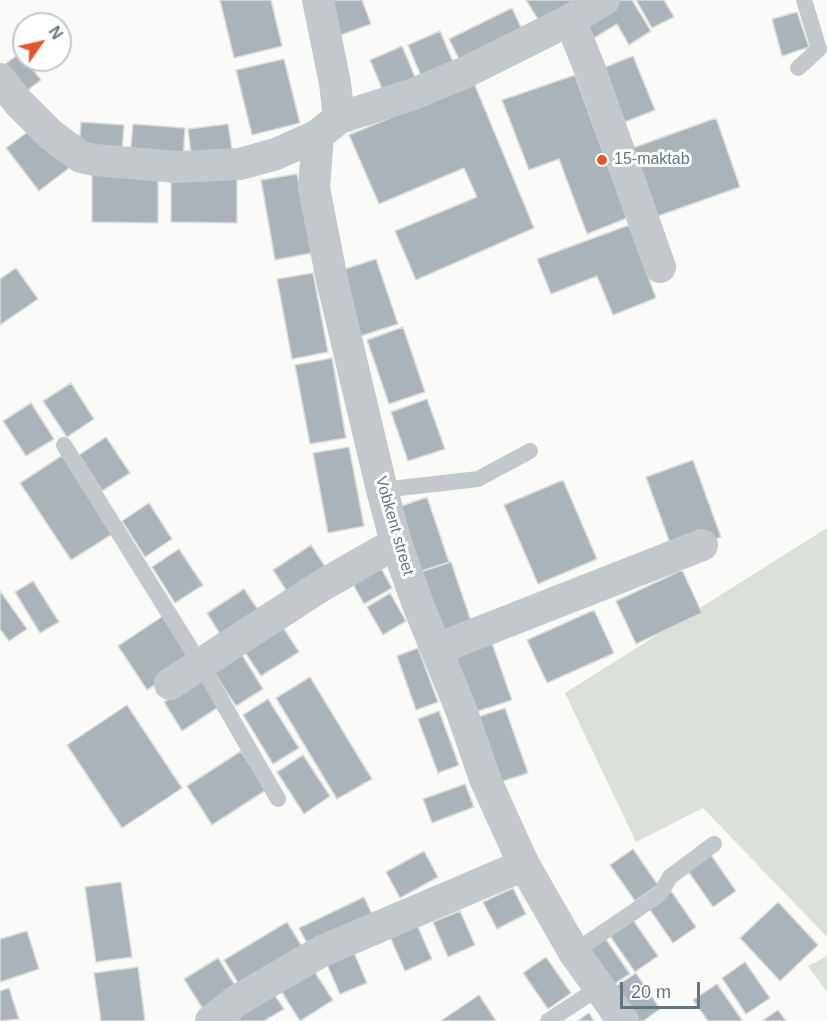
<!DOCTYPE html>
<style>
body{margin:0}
#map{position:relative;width:827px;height:1021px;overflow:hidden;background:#fafaf8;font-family:Arial,sans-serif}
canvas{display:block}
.north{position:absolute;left:12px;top:12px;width:60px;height:60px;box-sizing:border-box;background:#fff;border:2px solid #c1c8cd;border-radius:50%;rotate:56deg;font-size:16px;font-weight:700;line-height:24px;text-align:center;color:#657683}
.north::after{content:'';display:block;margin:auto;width:21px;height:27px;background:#e4572e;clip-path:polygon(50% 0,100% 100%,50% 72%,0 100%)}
.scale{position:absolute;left:620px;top:982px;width:80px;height:27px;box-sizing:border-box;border:3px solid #657683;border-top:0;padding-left:8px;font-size:18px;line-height:21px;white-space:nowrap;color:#657683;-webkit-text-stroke:4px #fff;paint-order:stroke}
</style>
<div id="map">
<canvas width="827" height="1021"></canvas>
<div class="north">N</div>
<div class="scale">20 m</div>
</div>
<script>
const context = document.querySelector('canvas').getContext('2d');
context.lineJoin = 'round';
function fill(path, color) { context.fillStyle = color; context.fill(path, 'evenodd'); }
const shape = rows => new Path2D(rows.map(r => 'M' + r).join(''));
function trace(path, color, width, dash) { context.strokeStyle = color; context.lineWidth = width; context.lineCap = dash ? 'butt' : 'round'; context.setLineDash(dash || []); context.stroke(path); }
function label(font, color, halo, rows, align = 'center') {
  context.font = font + ' Arial,sans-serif'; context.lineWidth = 6; context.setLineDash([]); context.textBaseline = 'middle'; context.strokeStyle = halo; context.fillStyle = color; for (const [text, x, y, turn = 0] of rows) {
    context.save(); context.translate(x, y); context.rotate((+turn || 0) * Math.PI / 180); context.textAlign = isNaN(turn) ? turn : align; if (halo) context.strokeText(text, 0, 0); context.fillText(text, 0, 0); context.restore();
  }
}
const green = shape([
 [827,528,827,937,703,808,636,842,565,693],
 [827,956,827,992,808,966]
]);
const building = shape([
 [220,0,271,0,282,46,234,58,220,0],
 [328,0,362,0,371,24,341,35,328,0],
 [526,0,571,0,574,4,541,24,526,0],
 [617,0,632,0,651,31,629,45,617,24,594,38,583,20,617,0],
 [636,0,664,0,674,17,652,28,636,0],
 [512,8,526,38,464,69,449,39,512,8],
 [797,12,809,47,782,56,772,19,797,12],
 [440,31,456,69,424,83,408,45,440,31],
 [402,46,418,84,386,98,370,60,402,46],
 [20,53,41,80,20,96,0,68,20,53],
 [633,56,655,110,625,122,603,68,633,56],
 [284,59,300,123,252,135,236,70,284,59],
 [575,75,627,218,587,234,559,159,529,170,502,100,575,75],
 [474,83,534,228,416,280,395,231,477,197,464,168,379,204,349,135,474,83],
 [716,118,740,187,655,217,630,149,716,118],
 [81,122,124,125,122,152,79,149,81,122],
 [133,124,185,128,183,161,130,156,133,124],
 [228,124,233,156,192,161,188,129,228,124],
 [37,125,69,168,39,191,6,148,37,125],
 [92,170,158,170,158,223,92,222,92,170],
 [171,170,237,170,237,223,171,222,171,170],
 [297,174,312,253,275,260,261,180,297,174],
 [629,225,656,298,613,315,597,276,551,294,537,259,629,225],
 [376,259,398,324,361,336,339,271,376,259],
 [16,268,38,299,0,325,0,279,16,268],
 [313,273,328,352,292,359,277,279,313,273],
 [403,327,425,392,389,404,367,340,403,327],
 [332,358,346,438,310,444,295,365,332,358],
 [71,383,94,419,67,437,43,401,71,383],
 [427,399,445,449,408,461,391,412,427,399],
 [31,403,54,439,26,456,3,421,31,403],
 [106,437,130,473,102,491,79,455,106,437],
 [349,447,364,526,328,533,313,453,349,447],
 [63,455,114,533,71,560,20,483,63,455],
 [693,460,721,537,674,554,646,477,693,460],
 [563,480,597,559,538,584,504,505,563,480],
 [427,497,449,562,413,574,391,510,427,497],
 [149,503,172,539,145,557,122,521,149,503],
 [311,545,330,574,292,599,273,570,311,545],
 [179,549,203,585,175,603,152,567,179,549],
 [377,561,392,588,364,604,349,577,377,561],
 [451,562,473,627,436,639,414,574,451,562],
 [682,570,702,613,636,644,616,601,682,570],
 [33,581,59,622,40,633,15,592,33,581],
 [244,589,263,617,225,642,207,613,244,589],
 [0,591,27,629,9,641,0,629,0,591],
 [390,593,406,621,383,635,367,607,390,593],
 [594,610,614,653,547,683,527,640,594,610],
 [163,616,193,660,147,690,118,646,163,616],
 [280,623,299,652,261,676,242,648,280,623],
 [489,635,512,700,475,712,453,648,489,635],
 [418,648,438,702,416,710,397,656,418,648],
 [239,650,263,689,236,706,211,668,239,650],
 [310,677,372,779,337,799,276,698,310,677],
 [201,678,220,706,182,731,164,702,201,678],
 [268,699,299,748,273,764,243,715,268,699],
 [127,705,182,788,122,828,67,745,127,705],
 [505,708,528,773,491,785,469,720,505,708],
 [439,711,459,765,438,773,418,719,439,711],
 [241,751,266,790,212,825,187,786,241,751],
 [303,755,330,796,304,814,277,772,303,755],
 [465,784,474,807,432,823,423,799,465,784],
 [633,849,658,885,635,901,610,865,633,849],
 [424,851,438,877,400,898,386,872,424,851],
 [711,855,736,891,713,907,688,871,711,855],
 [121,882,132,957,96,962,85,887,121,882],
 [513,888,526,914,497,929,483,902,513,888],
 [671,891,696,927,673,943,648,907,671,891],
 [364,897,375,921,311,951,299,928,364,897],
 [778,902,818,945,780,981,740,938,778,902],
 [460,911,475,945,448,957,433,922,460,911],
 [633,920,658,956,635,972,610,936,633,920],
 [287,922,306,953,243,991,224,960,287,922],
 [417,925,432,959,405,971,390,937,417,925],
 [27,931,39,969,0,982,0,939,27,931],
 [605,938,630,974,606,989,582,953,605,938],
 [352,948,367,983,340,994,325,960,352,948],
 [546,957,571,993,548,1009,523,973,546,957],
 [218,958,240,993,206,1014,184,979,218,958],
 [745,962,770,998,746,1014,722,978,745,962],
 [310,965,333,1000,300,1021,278,986,310,965],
 [138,967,145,1021,101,1021,94,973,138,967],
 [636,973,660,1009,643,1021,634,1021,612,989,636,973],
 [717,984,742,1020,741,1021,708,1021,693,1000,717,984],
 [9,988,19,1019,0,1021,0,991,9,988],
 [270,988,284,1009,264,1021,219,1021,270,988],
 [479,995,496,1021,443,1021,442,1020,479,995],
 [778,1010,786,1021,762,1021,778,1010],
 [589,1013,594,1021,577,1021,589,1013]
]);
const service = shape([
 [798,68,819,49,804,0],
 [64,445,201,665,278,799],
 [382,490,478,479,530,451],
 [574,952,660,894,670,877,714,844],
 [548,1021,600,987]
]);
const minor = shape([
 [318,0,335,83,339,118,318,135,314,188,332,280,382,490,396,543,419,607,462,712,485,779,524,865,574,952,623,1021],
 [570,20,591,72,660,267],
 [0,79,18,102,51,135,81,157,95,160,177,167,240,164,276,154,318,135],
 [339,118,411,95,466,72,570,20,604,0],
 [437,649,702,545],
 [170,684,321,586,396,543],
 [211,1021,236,1001,322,951,524,865]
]);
const markers = [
 [602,160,6,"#e4572e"]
];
const poiNames = [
 ["15-maktab",614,160]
];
const streetNames = [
 ["Vobkent street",394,526,74]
];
fill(green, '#dadfd7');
fill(building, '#aab3b9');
trace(building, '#dcdcda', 1.5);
trace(service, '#c3c8cc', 16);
trace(minor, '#c3c8cc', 32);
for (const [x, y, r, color] of markers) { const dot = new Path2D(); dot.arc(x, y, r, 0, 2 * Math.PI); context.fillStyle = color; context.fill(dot); trace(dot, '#fff', 2); }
label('16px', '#657683', '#fff', poiNames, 'left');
label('16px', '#657683', '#fff', streetNames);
</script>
